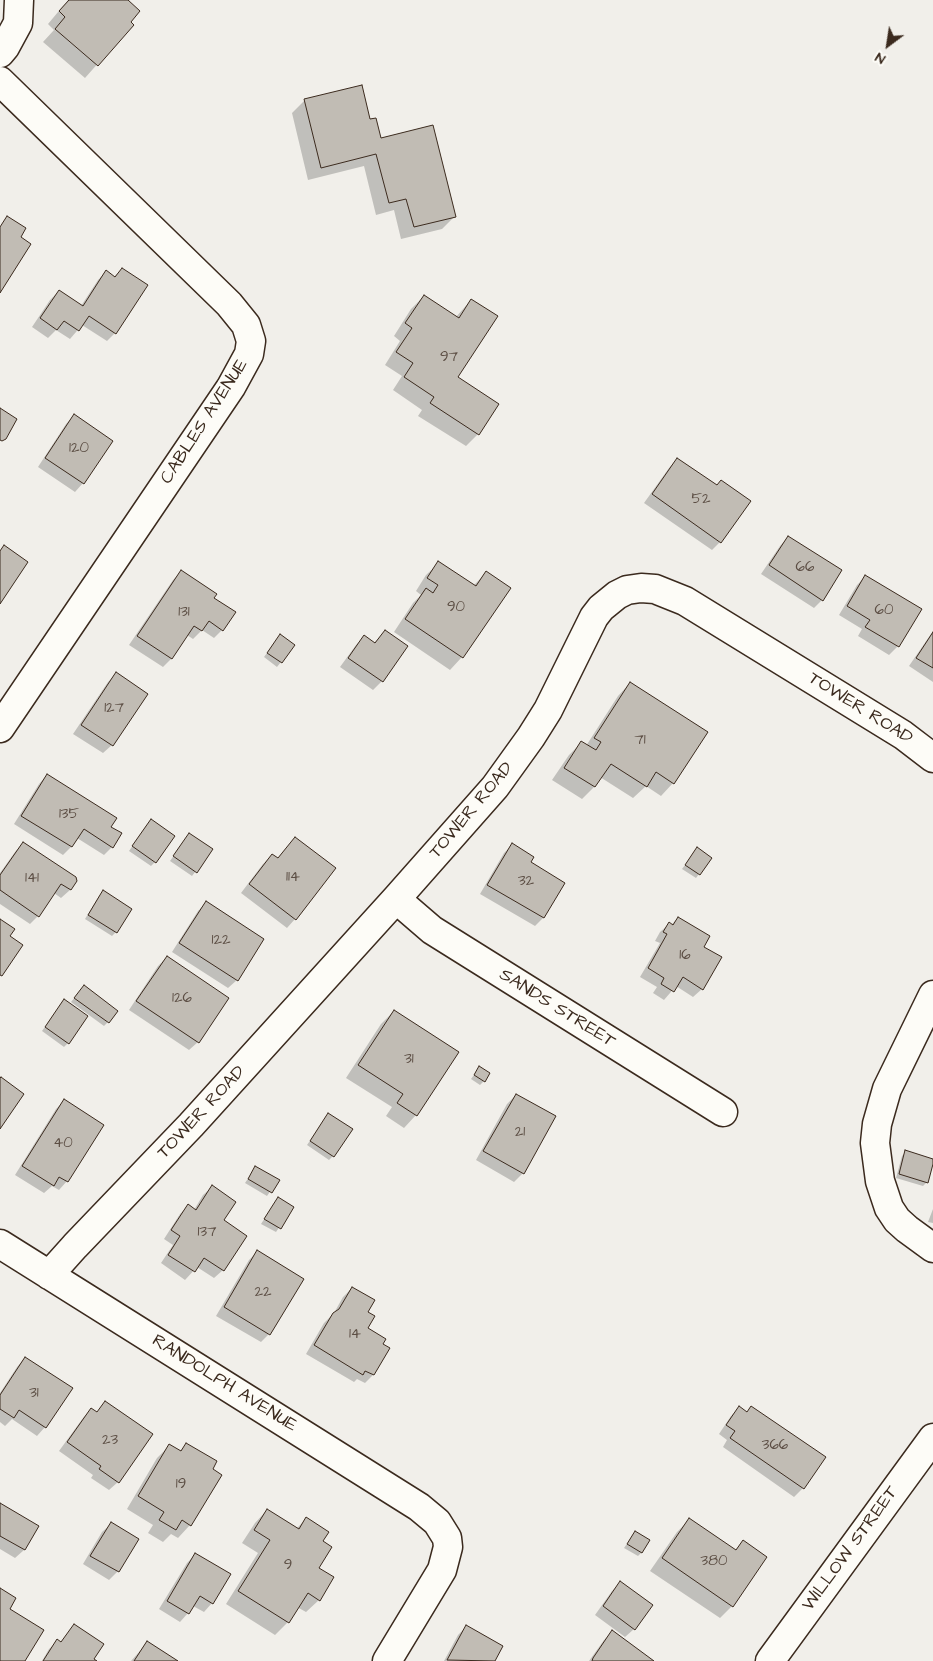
<!DOCTYPE html>
<style>
body{margin:0}
#map{position:relative;width:933px;height:1661px;overflow:hidden;background:#f1efea;font-family:"Architects Daughter",sans-serif}
canvas{display:block}
.north{position:absolute;left:863px;top:20px;width:50px;height:50px;-webkit-text-stroke:4px #fdfcf7;paint-order:stroke;rotate:211deg;font-size:14px;font-weight:700;line-height:20px;text-align:center;color:#3b2a1e}
.north::after{content:'';display:block;margin:auto;width:18px;height:22px;background:#3b2a1e;clip-path:polygon(50% 0,100% 100%,50% 72%,0 100%)}
</style>
<div id="map">
<canvas width="933" height="1661"></canvas>
<div class="north">N</div>
</div>
<script>
const context = document.querySelector('canvas').getContext('2d');
context.lineJoin = 'round';
function fill(path, color) { context.fillStyle = color; context.fill(path, 'evenodd'); }
const shape = rows => new Path2D(rows.map(r => 'M' + r).join(''));
function trace(path, color, width, dash) { context.strokeStyle = color; context.lineWidth = width; context.lineCap = dash ? 'butt' : 'round'; context.setLineDash(dash || []); context.stroke(path); }
function label(font, color, halo, rows, align = 'center') {
  context.font = font + ' "Architects Daughter",sans-serif'; context.lineWidth = 4.5; context.setLineDash([]); context.textBaseline = 'middle'; context.strokeStyle = halo; context.fillStyle = color; for (const [text, x, y, turn = 0] of rows) {
    context.save(); context.translate(x, y); context.rotate((+turn || 0) * Math.PI / 180); context.textAlign = isNaN(turn) ? turn : align; if (halo) context.strokeText(text, 0, 0); context.fillText(text, 0, 0); context.restore();
  }
}
const shadow = shape([
 [68,0,126,0,129,22,132,25,85,78,43,42,54,30,48,24],
 [361,87,369,121,380,140,455,216,442,229,401,239,394,210,376,215,364,166,308,180,292,113,304,101],
 [122,269,115,333,107,341,82,325,70,339,56,330,48,338,32,327,50,300,59,291,81,306,98,280,106,272,114,277],
 [424,296,456,317,471,300,456,377,478,434,466,446,418,416,422,410,393,390,402,376,385,365,400,341,394,336,411,309],
 [74,416,83,483,75,492,38,467,66,424],
 [677,459,720,542,712,550,644,503,669,468],
 [788,537,822,600,814,608,761,574,780,546],
 [439,563,473,586,486,573,462,657,450,670,394,632,413,603,421,595,416,591,426,575],
 [181,572,213,599,222,630,214,638,202,630,193,639,187,635,171,659,163,667,129,645,173,580],
 [865,577,920,609,898,646,889,655,858,636,862,629,839,615,857,585],
 [385,631,406,646,382,681,373,690,340,667,356,645,364,637,374,643],
 [933,631,933,682,909,666],
 [277,639,294,645,277,667,264,657],
 [116,674,112,745,103,753,73,734,108,682],
 [630,683,673,783,661,796,646,786,633,798,600,777,594,787,582,799,552,780,569,755,581,743,586,746,618,696],
 [47,775,110,827,112,847,104,855,77,838,71,847,63,855,14,824,39,784],
 [147,825,155,862,151,866,129,851],
 [189,834,212,850,192,876,170,861],
 [295,838,295,919,287,928,241,893,263,864,272,855,277,859],
 [23,843,75,881,70,890,61,898,54,893,38,916,30,924,0,904,0,873,15,852],
 [512,845,529,863,564,884,543,918,535,926,480,894,504,853],
 [697,849,699,874,696,878,682,869],
 [99,896,116,932,112,936,85,919],
 [206,903,237,980,228,988,172,952,198,911],
 [678,918,702,947,702,989,693,997,676,986,664,1000,653,993,657,987,640,977,660,943,655,941,660,932,669,924,671,925],
 [167,957,198,1042,189,1050,129,1010,158,966],
 [80,991,108,1022,104,1026,71,1002],
 [60,1005,68,1043,64,1047,42,1031],
 [394,1011,416,1115,404,1128,386,1116,392,1107,346,1078,381,1024],
 [479,1068,484,1081,480,1085,471,1079],
 [516,1095,523,1173,514,1182,476,1160,507,1104],
 [64,1101,67,1181,59,1190,52,1186,44,1193,15,1175,56,1109],
 [328,1115,333,1156,329,1160,307,1145],
 [906,1152,933,1160,927,1182,923,1186,896,1178,902,1156],
 [256,1167,278,1180,267,1196,245,1183],
 [212,1187,222,1221,223,1270,214,1278,197,1267,185,1280,161,1263,173,1245,164,1239,180,1214,188,1206,194,1210,203,1195],
 [278,1198,293,1207,276,1232,261,1224],
 [933,1209,933,1223,928,1222],
 [257,1252,269,1334,261,1342,216,1316,249,1260],
 [352,1288,366,1312,366,1329,382,1344,388,1348,373,1375,365,1383,357,1379,354,1382,306,1354,324,1323,334,1313,343,1297],
 [25,1358,45,1427,37,1436,12,1419,5,1426,0,1422,0,1393,17,1367],
 [105,1403,118,1482,109,1490,91,1478,93,1475,59,1451,83,1418,91,1409,96,1413],
 [739,1408,824,1458,803,1488,794,1497,723,1447,727,1440,719,1434,731,1416],
 [170,1445,180,1451,186,1445,190,1525,178,1538,171,1534,163,1542,148,1533,153,1525,127,1509,157,1458],
 [0,1504,37,1527,24,1550,15,1558,0,1549],
 [267,1510,296,1529,306,1519,321,1542,317,1569,319,1600,306,1612,297,1607,288,1622,275,1635,226,1604,258,1553,242,1543,255,1523],
 [689,1520,734,1551,743,1542,732,1606,720,1618,650,1571,677,1532],
 [111,1524,118,1571,109,1580,83,1564,102,1532],
 [635,1532,642,1552,638,1556,624,1548],
 [195,1555,229,1575,212,1603,204,1612,193,1606,188,1613,180,1622,159,1609,187,1563],
 [620,1583,634,1629,625,1637,595,1615,612,1591],
 [74,1626,95,1661,42,1661,49,1649,58,1641,60,1643],
 [466,1627,502,1647,494,1661,444,1661,458,1635],
 [612,1632,652,1661,589,1661,604,1640],
 [147,1643,176,1661,131,1661]
]);
const building = shape([
 [69,0,128,0,140,11,131,22,134,25,98,66,55,29,65,17,59,11,69,0],
 [362,85,370,119,376,118,381,138,433,125,456,217,414,227,406,199,389,203,376,154,321,168,304,99,362,85],
 [7,216,26,228,21,237,31,244,0,293,0,227,7,216],
 [122,268,148,285,116,334,89,316,79,331,64,321,57,330,40,318,59,290,83,306,106,270,115,277,122,268],
 [424,295,459,318,471,299,498,316,458,377,499,404,479,435,430,403,434,397,404,377,413,363,396,352,412,328,405,323,424,295],
 [0,408,17,419,6,439,2,441,0,440,0,408],
 [74,414,113,441,84,484,45,458,74,414],
 [677,458,717,485,721,480,751,501,721,543,652,494,677,458],
 [788,536,842,570,823,601,769,565,788,536],
 [4,545,28,562,0,604,0,551,4,545],
 [438,561,476,586,486,571,511,588,463,658,405,619,426,588,433,593,438,585,427,578,438,561],
 [181,570,217,594,214,598,236,612,223,631,209,621,202,631,194,626,172,659,137,636,181,570],
 [865,575,922,609,899,647,865,627,870,620,847,606,865,575],
 [385,630,408,646,383,682,348,658,364,635,375,643,385,630],
 [933,632,933,668,916,658,933,632],
 [280,634,295,645,282,663,267,653,280,634],
 [116,672,148,694,113,746,81,725,116,672],
 [630,682,708,732,674,784,656,772,647,787,611,764,595,787,564,768,581,741,596,750,601,742,594,738,630,682],
 [47,774,117,818,111,827,122,833,113,848,84,829,72,847,21,816,47,774],
 [151,819,175,836,156,863,132,846,151,819],
 [189,833,213,849,197,873,173,856,189,833],
 [295,837,336,868,296,920,249,884,272,854,278,858,295,837],
 [23,842,76,877,77,881,71,890,61,884,39,917,0,890,0,875,23,842],
 [512,843,534,857,531,862,565,883,544,918,487,885,512,843],
 [697,847,712,858,700,875,685,865,697,847],
 [103,890,132,909,117,933,88,915,103,890],
 [206,901,264,939,238,981,179,943,206,901],
 [678,917,710,936,704,947,722,957,703,990,683,977,674,992,661,984,664,978,648,968,667,934,663,932,669,922,673,925,678,917],
 [0,919,15,929,10,936,23,945,2,976,0,975,0,919],
 [167,956,229,998,199,1043,136,1001,167,956],
 [84,985,118,1011,109,1023,74,998,84,985],
 [64,999,88,1016,69,1044,45,1027,64,999],
 [394,1010,459,1052,417,1116,397,1103,403,1094,358,1065,394,1010],
 [479,1066,490,1073,485,1082,474,1075,479,1066],
 [1,1077,24,1094,0,1129,0,1078,1,1077],
 [516,1094,556,1116,524,1174,483,1151,516,1094],
 [64,1099,104,1125,68,1182,59,1177,54,1186,22,1166,64,1099],
 [328,1113,353,1129,334,1157,310,1141,328,1113],
 [905,1150,933,1159,933,1164,928,1183,899,1174,905,1150],
 [255,1166,280,1180,272,1193,248,1179,255,1166],
 [212,1185,236,1202,224,1220,247,1236,224,1271,204,1258,195,1272,168,1255,180,1236,171,1230,188,1204,196,1210,212,1185],
 [278,1197,294,1207,281,1229,264,1219,278,1197],
 [257,1250,304,1279,270,1335,224,1307,257,1250],
 [352,1287,375,1300,368,1312,375,1316,368,1328,386,1339,383,1344,390,1348,374,1375,365,1371,363,1375,314,1345,333,1313,339,1309,352,1287],
 [25,1357,73,1388,46,1428,19,1410,14,1418,0,1409,0,1395,25,1357],
 [105,1401,153,1434,119,1483,99,1469,101,1466,67,1442,91,1408,97,1412,105,1401],
 [739,1406,747,1412,751,1406,826,1457,804,1489,730,1438,735,1431,726,1425,739,1406],
 [186,1443,217,1461,213,1469,222,1475,191,1526,182,1520,176,1530,159,1520,164,1512,138,1496,169,1444,181,1451,186,1443],
 [0,1503,39,1526,25,1550,0,1536,0,1503],
 [267,1509,299,1529,306,1517,329,1532,323,1541,332,1547,319,1568,334,1577,320,1601,308,1593,289,1623,238,1591,270,1540,254,1530,267,1509],
 [689,1518,736,1550,743,1540,767,1557,733,1607,662,1558,689,1518],
 [111,1522,139,1539,119,1572,90,1556,111,1522],
 [635,1531,650,1540,642,1553,627,1544,635,1531],
 [195,1553,231,1574,213,1604,200,1596,189,1614,167,1601,195,1553],
 [620,1581,653,1605,635,1630,603,1606,620,1581],
 [0,1588,16,1598,10,1609,44,1630,25,1661,0,1661,0,1588],
 [74,1624,104,1644,94,1659,97,1661,43,1661,57,1639,61,1642,74,1624],
 [466,1625,503,1646,495,1661,447,1660,466,1625],
 [612,1630,654,1661,592,1661,593,1658,612,1630],
 [147,1641,178,1661,134,1661,147,1641]
]);
const minor = shape([
 [0,53,5,47,18,23,19,0],
 [0,81,229,304,246,325,251,341,249,354,231,387,0,728],
 [396,899,432,930,723,1112],
 [933,995,887,1089,877,1124,875,1143,880,1181,889,1208,897,1220,907,1229,933,1248],
 [0,1244,419,1507,437,1522,447,1538,448,1547,442,1570,387,1661],
 [49,1275,75,1246,191,1125,396,899,495,787,531,737,548,710,594,617,601,608,617,595,627,590,641,588,655,589,685,601,903,735,933,758]
]);
const tertiary = shape([
 [770,1661,933,1438]
]);
const numberNames = [
 ["97",449,358],
 ["120",79,449],
 ["52",701,500],
 ["66",805,568],
 ["90",456,608],
 ["60",884,611],
 ["131",184,613],
 ["127",114,709],
 ["71",640,741],
 ["135",69,815],
 ["114",293,878],
 ["141",32,879],
 ["32",526,882],
 ["122",221,941],
 ["16",685,956],
 ["126",182,999],
 ["31",409,1060],
 ["21",520,1133],
 ["40",63,1144],
 ["137",207,1233],
 ["22",263,1293],
 ["14",355,1335],
 ["31",34,1394],
 ["23",110,1441],
 ["366",775,1446],
 ["19",181,1485],
 ["380",714,1562],
 ["9",288,1566]
];
const streetNames = [
 ["CABLES AVENUE",205,422,-57],
 ["TOWER ROAD",860,709,32],
 ["TOWER ROAD",472,811,-50],
 ["SANDS STREET",557,1009,32],
 ["TOWER ROAD",202,1113,-47],
 ["RANDOLPH AVENUE",224,1384,32],
 ["WILLOW STREET",851,1549,-54]
];
fill(shadow, '#0003');
fill(building, '#c1bcb4');
trace(building, '#3b2a1e', 1);
trace(minor, '#3b2a1e', 31);
trace(tertiary, '#3b2a1e', 31);
trace(minor, '#fdfcf7', 28);
trace(tertiary, '#fdfcf7', 28);
label('15px', '#5c4e44', null, numberNames);
label('18px', '#3b2a1e', '#fdfcf7', streetNames);
</script>
